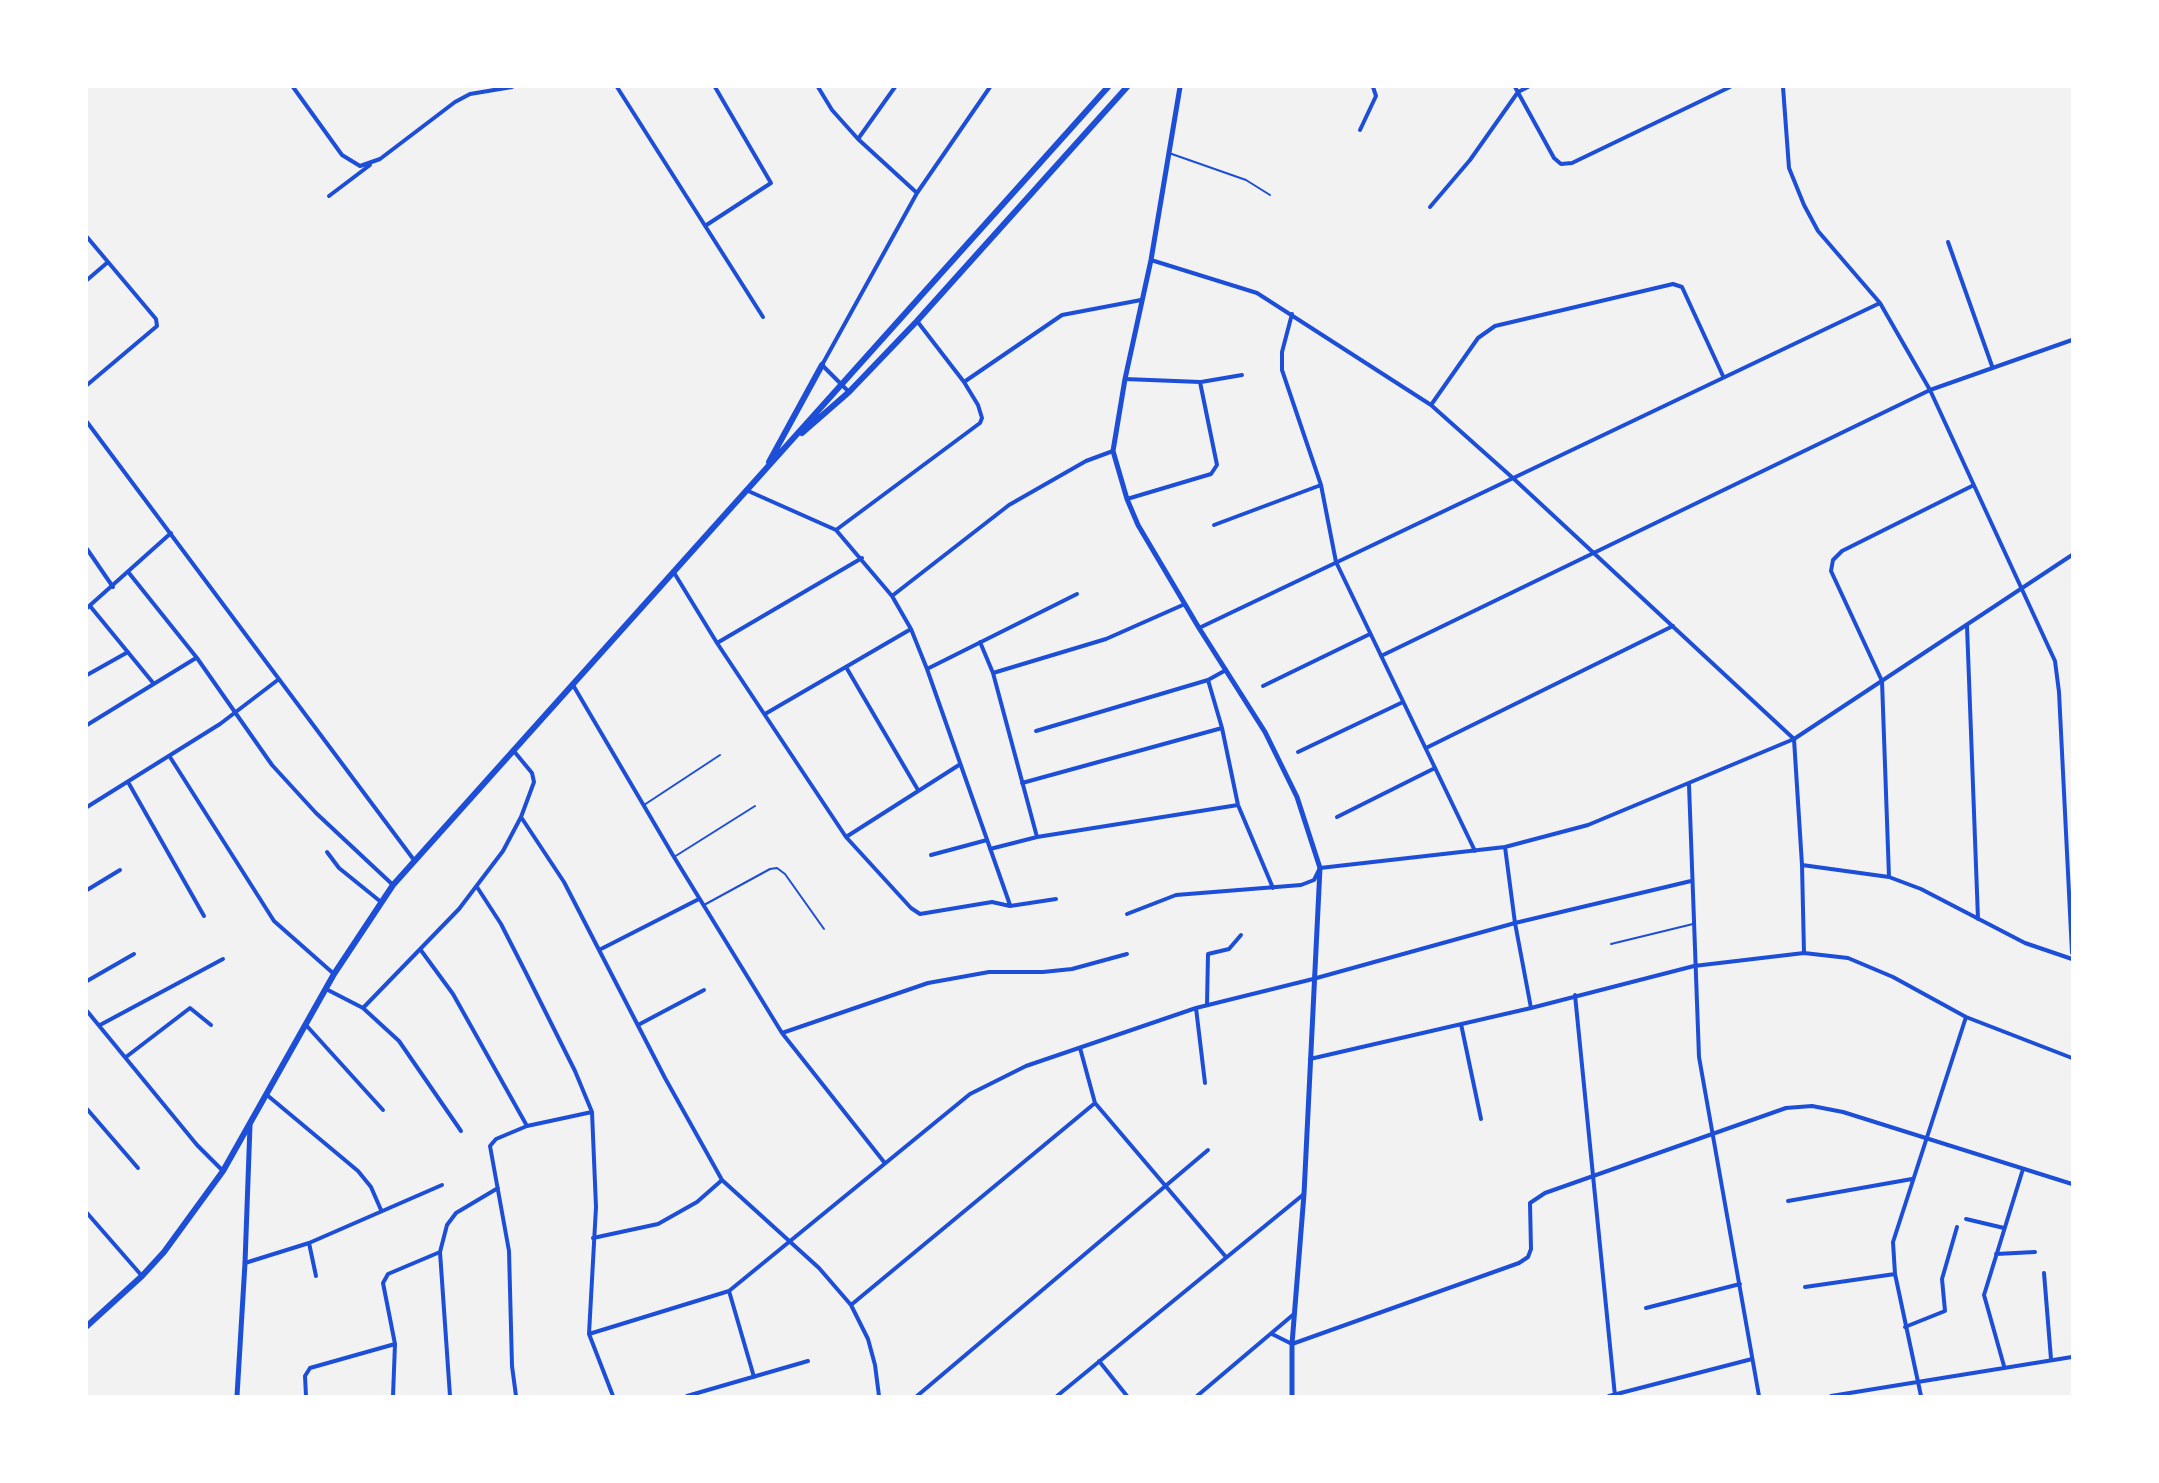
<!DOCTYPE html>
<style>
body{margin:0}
#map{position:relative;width:2159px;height:1483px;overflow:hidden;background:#f2f2f2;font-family:"Fira Sans",sans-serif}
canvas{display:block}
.frame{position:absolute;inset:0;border:88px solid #fff;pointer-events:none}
</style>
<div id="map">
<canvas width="2159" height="1483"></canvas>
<div class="frame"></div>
</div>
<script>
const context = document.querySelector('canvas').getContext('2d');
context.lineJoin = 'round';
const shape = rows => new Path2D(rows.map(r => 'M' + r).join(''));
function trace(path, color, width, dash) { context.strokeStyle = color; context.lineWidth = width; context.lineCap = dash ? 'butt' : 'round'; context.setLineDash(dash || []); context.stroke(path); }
const service = shape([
 [1169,153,1246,180,1270,195],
 [644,805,720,755],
 [674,857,755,806],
 [704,905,770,869,777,868,785,874,824,929],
 [1611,944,1693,924]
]);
const minor = shape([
 [293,87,342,155,360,166,380,159,455,102,470,94,512,87],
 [617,87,763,317],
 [818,87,832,110,858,139,917,193],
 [1515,87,1554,158,1561,164,1572,163,1730,87],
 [1783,87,1789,168,1804,205,1818,231,1880,303,1930,390,2055,661,2059,692,2072,953],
 [1360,130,1376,96,1373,87],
 [858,139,895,87],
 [329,196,370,165],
 [1430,207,1470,160,1518,92,1528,87],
 [705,226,771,183,715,87],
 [87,237,156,319,157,326,87,385],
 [1948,242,1992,366],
 [1151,260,1257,293,1431,405,1514,479,1794,739,1802,865,1804,953],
 [87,280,108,262],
 [1292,314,1282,352,1282,370,1321,485,1336,562,1475,851],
 [1125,379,1200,382,1217,465,1211,474,1127,499],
 [964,382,1062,315,1141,300],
 [1201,382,1242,375],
 [849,392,822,365,917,193,990,87],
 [1431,405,1478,338,1495,326,1673,284,1682,287,1723,376],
 [87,422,414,860],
 [746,490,836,530,892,596,911,629,927,669,1010,905],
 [1214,525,1321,485],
 [836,530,980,423,982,418,978,405,964,382,917,321],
 [87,549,113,587],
 [673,571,717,643,846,837,911,908,920,914,992,902,1010,906,1056,899],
 [129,573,197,658,272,765,316,813,393,885],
 [892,596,1009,505,1086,461,1113,451],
 [90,606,154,684],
 [87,608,171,533],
 [1967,626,1978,919],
 [1199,628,1880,303],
 [980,642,993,673,1037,837],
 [717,643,862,558],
 [1381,656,1930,390,2072,340],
 [846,667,918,790],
 [927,669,1077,594],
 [993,673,1106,639,1185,604],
 [87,675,128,652],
 [1208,680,1222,728,1238,805,1273,888],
 [573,685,674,857,782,1033,884,1162],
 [1263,686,1370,634],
 [765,714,911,629],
 [87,725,196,658],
 [1036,731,1208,680,1226,670],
 [1426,748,1673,626],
 [1298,752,1403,702],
 [170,757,274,921,334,974],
 [128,782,204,916],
 [1022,783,1222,728],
 [1689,785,1699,1057,1759,1396],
 [87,807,220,724,279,679],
 [521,817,564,882,665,1078,722,1180,819,1268,851,1305,868,1339,875,1365,879,1396],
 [1337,817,1435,768],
 [846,837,959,765],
 [1505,847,1515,923,1531,1008],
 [990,849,1037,837,1238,805],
 [327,852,339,868,381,902],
 [931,855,987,840],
 [1802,865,1889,877,1921,889,2025,943,2072,959],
 [1889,877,1882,681,1831,571,1833,560,1842,551,1972,486],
 [477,887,501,924,526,973,575,1071,592,1112,596,1207,589,1334,613,1396],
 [87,890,120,870],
 [1127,914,1176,895,1301,885,1314,880,1320,868,1505,847,1588,825,1794,739,2072,555],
 [420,949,453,994,527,1126],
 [601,949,699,899],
 [87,981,134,954],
 [326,989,363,1008,399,1041,461,1131],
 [1575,995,1615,1396],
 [1207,1005,1208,954,1229,949,1241,935],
 [363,1008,459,909,503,851,521,817,534,782,532,773,513,750],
 [1196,1008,1205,1083],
 [87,1011,197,1145,222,1170],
 [1461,1024,1481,1119],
 [100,1025,223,959],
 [306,1025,383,1110],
 [638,1025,704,990],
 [782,1033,928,983,989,972,1043,972,1072,969,1127,954],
 [1080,1048,1095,1103,1226,1257],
 [126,1057,190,1008,211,1025],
 [1310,1059,1531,1008,1694,966,1804,953,1848,958,1893,977,1966,1017,2072,1058],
 [267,1095,358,1171,371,1187,381,1210],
 [87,1109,138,1168],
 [1788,1201,1912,1179],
 [87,1213,142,1276],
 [1966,1219,2004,1228],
 [593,1238,658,1224,697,1202,722,1180],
 [309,1243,316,1276],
 [1996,1254,2035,1252],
 [245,1263,309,1243,442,1185],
 [2044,1273,2051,1359],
 [1805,1287,1895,1274],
 [729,1291,754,1377],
 [851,1305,1095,1103],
 [1646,1308,1740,1284],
 [1905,1327,1945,1311,1942,1279,1957,1227],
 [589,1334,729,1291,970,1094,1026,1066,1196,1008,1313,979,1515,923,1691,881],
 [1272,1334,1292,1344,1519,1263,1528,1257,1531,1249,1530,1203,1545,1193,1786,1108,1812,1106,1843,1112,2072,1184],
 [1099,1361,1127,1396],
 [2004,1366,1984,1295,2023,1169],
 [306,1396,305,1376,310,1368,395,1344],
 [393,1396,395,1344,383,1283,388,1274,440,1252],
 [450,1396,440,1252,447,1225,456,1213,498,1188],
 [516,1396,512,1366,509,1251,490,1146,496,1139,527,1126,592,1112],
 [687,1396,808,1361],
 [917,1396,1208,1150],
 [1057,1396,1304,1194],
 [1197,1396,1294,1314],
 [1609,1396,1752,1359],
 [1831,1396,2072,1357],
 [1921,1396,1895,1274,1893,1242,1966,1017]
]);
const tertiary = shape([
 [1180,87,1151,260,1125,379,1113,451,1127,499,1138,525,1199,628,1265,732,1297,797,1320,868,1304,1194,1292,1344,1292,1396]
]);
const secondary = shape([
 [237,1396,245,1263,250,1125]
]);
const primary = shape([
 [802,433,849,392,917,321,1127,87],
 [769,462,822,365],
 [87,1326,142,1276,164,1252,223,1171,334,974,393,885,1108,87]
]);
trace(service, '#1d4ed8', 2);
trace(minor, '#1d4ed8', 4);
trace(tertiary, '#1d4ed8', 5);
trace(secondary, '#1d4ed8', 5);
trace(primary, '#1d4ed8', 6);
</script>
